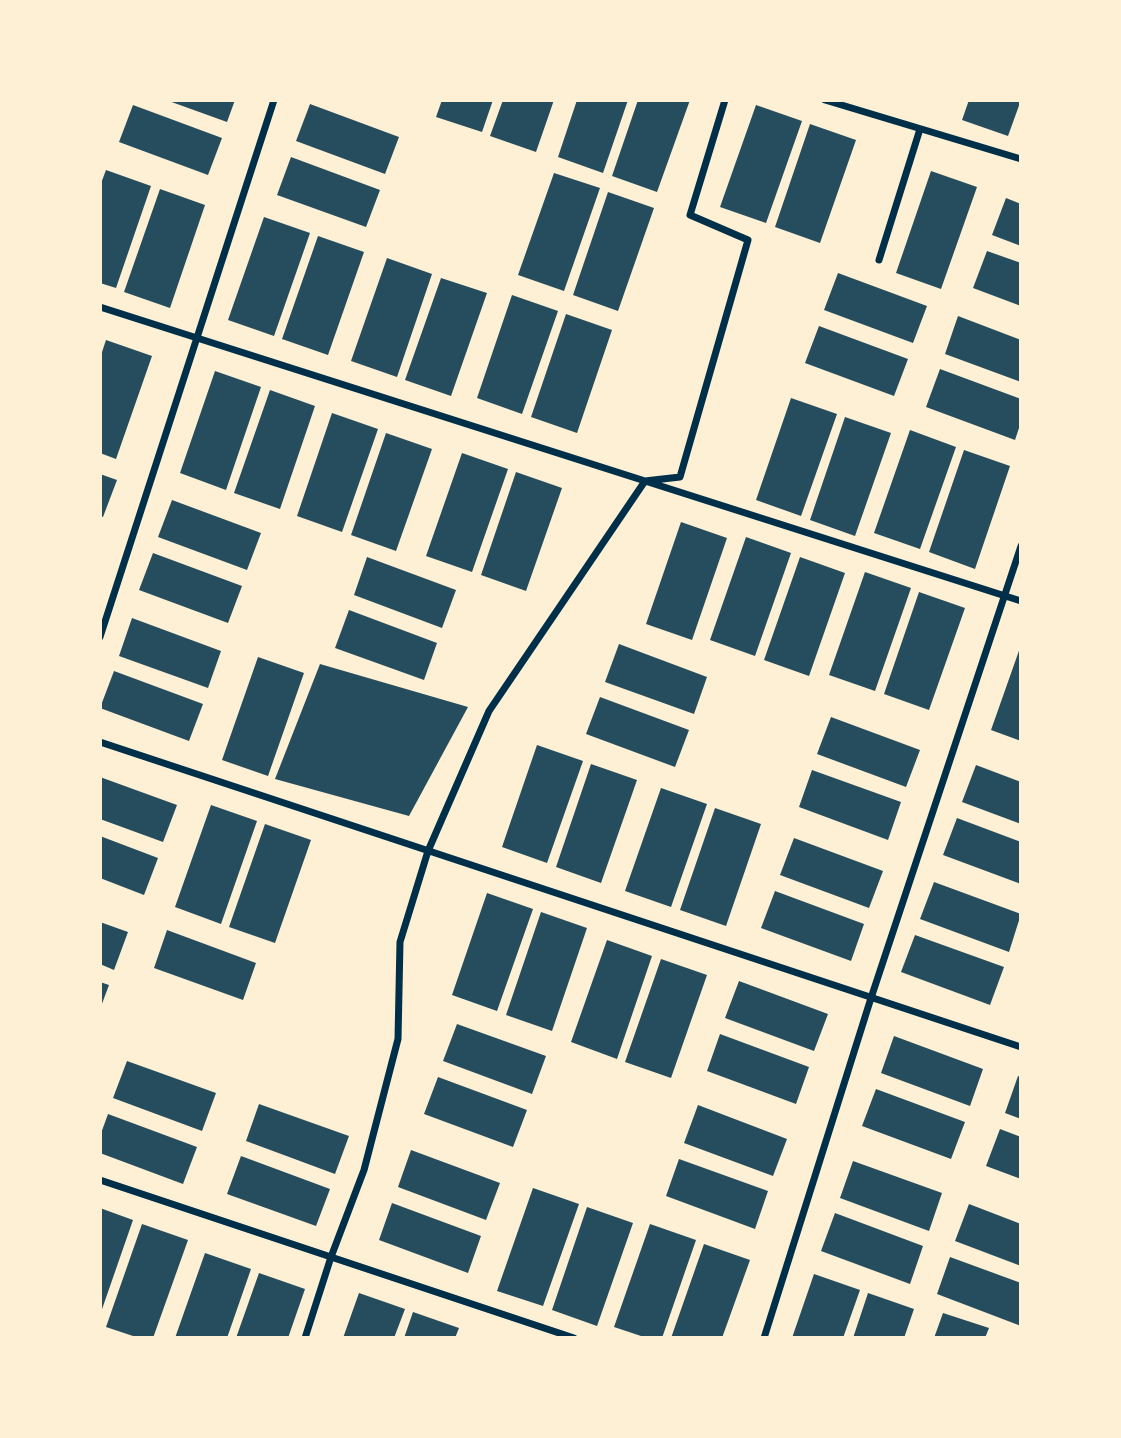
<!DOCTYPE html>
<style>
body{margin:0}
#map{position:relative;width:1121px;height:1438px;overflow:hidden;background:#fdf0d5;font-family:Inter,sans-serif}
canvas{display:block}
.frame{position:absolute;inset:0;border:102px solid #fdf0d5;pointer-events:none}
</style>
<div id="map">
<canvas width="1121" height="1438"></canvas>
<div class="frame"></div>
</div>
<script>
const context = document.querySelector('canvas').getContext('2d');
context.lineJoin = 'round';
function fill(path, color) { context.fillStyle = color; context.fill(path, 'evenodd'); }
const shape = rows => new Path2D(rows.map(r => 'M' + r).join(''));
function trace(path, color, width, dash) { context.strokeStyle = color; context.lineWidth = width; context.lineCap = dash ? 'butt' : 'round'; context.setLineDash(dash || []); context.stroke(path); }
const building = shape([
 [166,100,235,100,227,122],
 [442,100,493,100,482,132,436,117],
 [503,100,554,100,536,152,490,136],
 [577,100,628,100,603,173,558,157],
 [638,100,690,100,657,192,612,176],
 [969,100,1021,100,1008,136,962,120],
 [310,104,399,137,385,174,296,141],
 [133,105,222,138,208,175,119,142],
 [756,105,802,121,766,223,720,207],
 [810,124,856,140,820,243,775,227],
 [291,157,380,190,366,227,277,195],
 [106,170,151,186,116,288,100,283,100,186],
 [931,171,977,187,941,289,896,273],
 [554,173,600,188,564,291,518,275],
 [160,189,205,205,170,308,124,292],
 [608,192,654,208,618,311,573,295],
 [1006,198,1021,204,1021,246,992,235],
 [264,217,310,233,274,336,228,320],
 [318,236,364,252,328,355,282,339],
 [987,251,1021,263,1021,306,973,288],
 [387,258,432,274,397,377,351,361],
 [838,273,927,306,913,343,824,310],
 [441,278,487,293,451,396,405,380],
 [512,295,558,311,522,414,477,398],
 [566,314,612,330,577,433,531,417],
 [958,316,1021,340,1021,382,945,354],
 [819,326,908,359,894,396,805,363],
 [106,340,152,356,116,459,100,453,100,358],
 [940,369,1021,399,1021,422,1015,440,926,407],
 [215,371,261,387,226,490,180,473],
 [270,390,315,406,280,509,234,493],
 [791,398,837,414,801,516,756,500],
 [332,413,378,429,342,532,297,516],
 [845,417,891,433,855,536,810,520],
 [910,430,956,447,920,549,874,533],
 [386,433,432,449,396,551,351,535],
 [964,450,1010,466,975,569,929,552],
 [462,453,508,469,472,572,426,556],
 [516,472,562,488,526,591,481,575],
 [100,474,117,480,103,517,100,516],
 [172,500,261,533,247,570,158,537],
 [681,522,727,538,692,640,646,624],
 [746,537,791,553,755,656,710,640],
 [153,553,242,586,228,623,139,590],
 [367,557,456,590,442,628,354,595],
 [800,557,845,573,809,676,764,660],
 [865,572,911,588,875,691,829,675],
 [919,592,965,608,929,710,884,694],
 [349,610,437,643,424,680,335,648],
 [132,618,221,651,208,688,119,656],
 [619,644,707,677,694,714,605,682],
 [1021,645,1021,741,991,730],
 [258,657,304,673,268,776,222,760],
 [320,664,468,707,409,816,275,779],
 [114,671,203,704,189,741,100,708],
 [600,697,689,730,675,767,586,734],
 [831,717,920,750,906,787,817,754],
 [537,745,583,761,547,863,502,847],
 [591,764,637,780,601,883,556,867],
 [976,765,1021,782,1021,824,962,802],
 [812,770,901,802,888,840,799,807],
 [100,777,177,805,163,842,100,819],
 [661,788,707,804,671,907,625,891],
 [211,805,257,821,221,924,175,907],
 [715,808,761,824,726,926,680,910],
 [957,818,1021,842,1021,884,943,855],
 [265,824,311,840,275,943,229,927],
 [100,836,158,858,144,895,100,878],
 [794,838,883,871,869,908,780,875],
 [934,882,1021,914,1009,952,920,919],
 [775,891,864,924,851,961,761,928],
 [487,893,533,909,497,1011,452,995],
 [541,912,587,928,552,1031,506,1015],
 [100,922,128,932,114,970,100,964],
 [167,930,256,963,243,1000,154,968],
 [915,935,1004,967,990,1005,901,972],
 [607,940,652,956,617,1059,571,1042],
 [661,959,707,975,671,1078,625,1062],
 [739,981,828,1014,814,1051,725,1018],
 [100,982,109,985,100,1009],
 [457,1024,546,1056,532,1094,443,1061],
 [720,1034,809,1067,796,1104,707,1071],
 [894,1036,983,1069,970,1106,881,1073],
 [127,1061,216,1093,202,1131,113,1098],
 [1018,1076,1021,1077,1021,1119,1005,1113],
 [438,1077,527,1110,513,1147,424,1114],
 [876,1089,965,1122,951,1159,862,1126],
 [259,1104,349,1136,335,1174,246,1141],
 [698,1105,787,1139,773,1176,684,1143],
 [108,1114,197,1147,183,1184,100,1153,100,1136],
 [1000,1129,1021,1137,1021,1179,986,1166],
 [411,1150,500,1183,486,1220,398,1187],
 [241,1156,330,1189,316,1226,227,1194],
 [679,1159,768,1191,755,1229,666,1196],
 [853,1161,942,1193,929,1231,840,1198],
 [533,1188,579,1204,543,1306,497,1291],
 [392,1203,481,1236,468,1273,379,1240],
 [969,1204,1021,1224,1021,1266,955,1241],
 [587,1207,633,1223,597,1326,552,1310],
 [100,1208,133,1220,100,1315],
 [835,1213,923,1246,910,1284,821,1251],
 [142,1224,188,1240,153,1338,139,1338,106,1327],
 [650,1224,696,1240,662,1338,647,1338,614,1327],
 [704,1244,750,1260,722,1338,671,1338],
 [205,1253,251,1269,227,1338,175,1338],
 [950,1257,1021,1283,1021,1326,937,1294],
 [259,1273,305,1289,288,1338,236,1338],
 [814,1274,860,1290,843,1338,792,1338],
 [359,1293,405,1309,394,1338,343,1338],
 [868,1293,914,1309,904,1338,853,1338],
 [413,1312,459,1328,455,1338,404,1338],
 [943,1313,989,1328,985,1338,934,1338]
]);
const minor = shape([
 [825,100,1021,159],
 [879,260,920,129],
 [100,307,1021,601],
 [100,637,274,100],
 [100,742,1021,1047],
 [100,1180,574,1338],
 [305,1338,331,1257,364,1170,398,1039,400,942,428,851,489,711,645,481,680,477,748,240,690,215,725,100],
 [764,1338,871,998,1021,546]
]);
fill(building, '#264d5e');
trace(minor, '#003049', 7);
</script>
